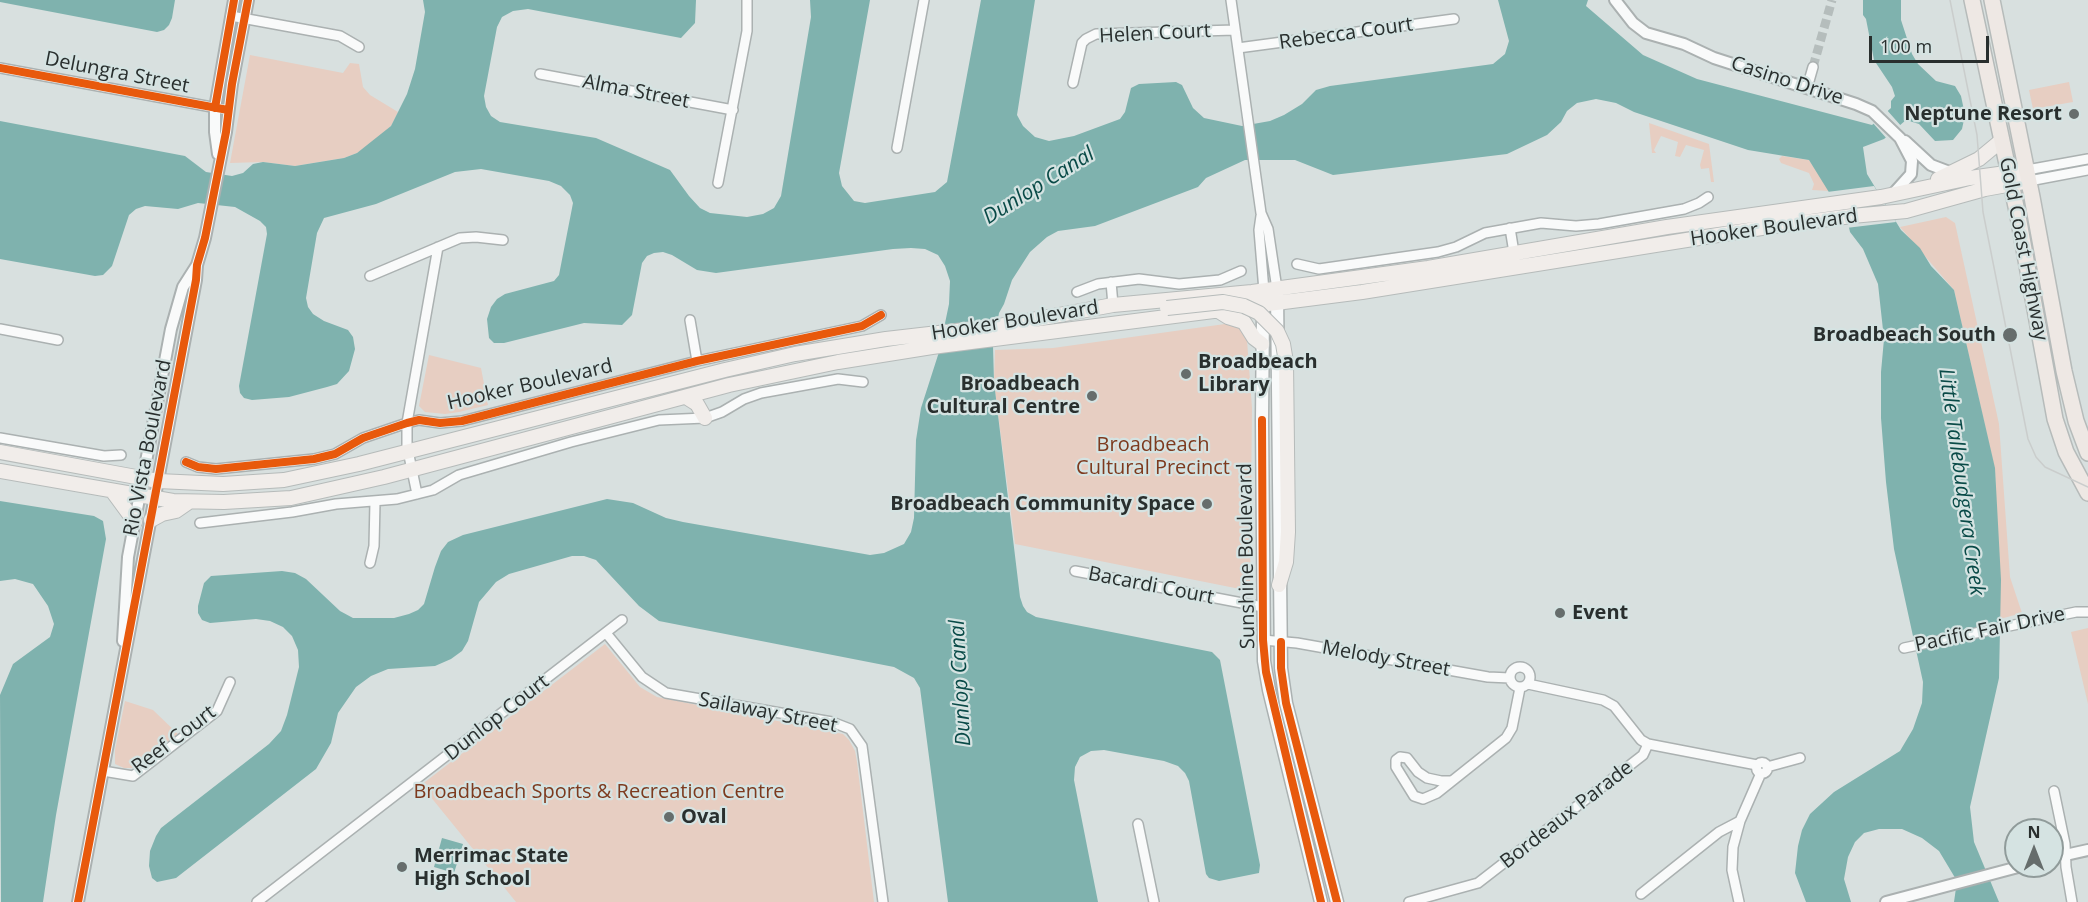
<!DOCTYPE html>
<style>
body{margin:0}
#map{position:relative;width:2088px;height:902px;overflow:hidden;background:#d8e0df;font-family:"Open Sans",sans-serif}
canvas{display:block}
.north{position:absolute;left:2004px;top:818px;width:60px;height:60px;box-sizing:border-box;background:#d5e3e2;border:2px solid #909b9a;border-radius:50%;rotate:0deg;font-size:16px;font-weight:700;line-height:24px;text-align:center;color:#292f2e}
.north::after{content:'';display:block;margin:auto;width:21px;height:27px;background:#666d6c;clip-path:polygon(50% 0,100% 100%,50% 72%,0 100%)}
.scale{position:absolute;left:1869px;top:36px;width:120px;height:27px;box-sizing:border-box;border:3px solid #292f2e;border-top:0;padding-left:8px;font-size:18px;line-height:21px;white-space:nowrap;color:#292f2e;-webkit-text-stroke:4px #d5e3e2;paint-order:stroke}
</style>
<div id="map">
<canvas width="2088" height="902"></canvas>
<div class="north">N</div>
<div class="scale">100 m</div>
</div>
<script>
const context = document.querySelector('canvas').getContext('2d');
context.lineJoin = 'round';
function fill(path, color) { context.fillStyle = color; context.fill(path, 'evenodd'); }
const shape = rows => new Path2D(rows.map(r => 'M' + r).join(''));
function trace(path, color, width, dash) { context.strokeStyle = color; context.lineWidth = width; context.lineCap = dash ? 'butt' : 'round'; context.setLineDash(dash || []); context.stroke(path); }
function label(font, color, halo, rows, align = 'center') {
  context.font = font + ' "Open Sans",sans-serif'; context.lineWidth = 4.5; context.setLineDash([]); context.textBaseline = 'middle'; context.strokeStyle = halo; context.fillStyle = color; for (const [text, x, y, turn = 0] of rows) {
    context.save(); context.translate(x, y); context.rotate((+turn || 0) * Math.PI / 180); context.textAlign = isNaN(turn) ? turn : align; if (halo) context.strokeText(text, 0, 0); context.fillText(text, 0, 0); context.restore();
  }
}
const green = shape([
 [250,55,343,73,350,63,359,64,363,87,370,95,398,112,391,126,375,141,357,153,344,158,295,166,263,162,230,163],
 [2069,82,2073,102,2033,109,2029,90],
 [1649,123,1709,144,1714,182,1711,182,1709,168,1701,169,1700,165,1704,150,1686,145,1680,157,1675,156,1678,142,1661,136,1654,150,1656,153,1652,153],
 [1782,156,1809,160,1830,191,1812,190,1814,184,1809,173,1781,163,1779,159],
 [1946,217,1955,223,1999,424,2010,577,2022,613,2000,619,1995,470,1954,290,1900,227],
 [1232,323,1239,326,1247,340,1252,408,1250,591,1015,544,994,383,995,350,1053,348],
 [429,355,481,368,488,405,459,412,445,414,425,412,419,406],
 [2088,628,2088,704,2071,632],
 [605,644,640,687,657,697,843,734,849,740,855,751,857,762,874,902,516,902,421,785],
 [125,701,153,710,179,735,134,768,124,768,115,764,115,750]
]);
const water = shape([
 [0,0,175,0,172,18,169,25,164,30,157,32,0,2],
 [423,0,696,0,695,23,681,38,528,9,513,11,502,17,497,27,484,96,486,107,491,116,500,122,596,138,670,170,689,196,700,208,710,213,747,217,763,214,774,208,781,196,811,17,810,0,870,0,839,173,842,186,854,201,865,203,935,192,947,182,981,0,1035,0,1017,115,1023,126,1035,137,1049,141,1074,136,1120,119,1125,112,1131,88,1139,84,1176,82,1182,85,1193,108,1204,118,1242,126,1270,121,1284,115,1302,104,1316,90,1330,86,1493,64,1505,54,1509,41,1498,0,1588,0,1586,6,1643,55,1697,79,1872,125,1891,108,1891,101,1895,96,1892,87,1874,60,1866,19,1863,15,1863,0,1901,0,1901,20,1912,54,1918,64,1936,81,1955,86,1961,96,1965,115,1962,129,1953,140,1935,141,1919,124,1906,120,1884,139,1863,147,1867,174,1901,230,1920,248,1931,266,1954,290,1995,468,2001,580,1999,678,1970,807,1974,842,1999,902,1954,902,1957,881,1939,851,1922,838,1902,829,1879,829,1864,833,1855,842,1848,857,1844,879,1851,902,1806,902,1795,873,1798,846,1802,830,1810,814,1834,792,1900,751,1913,729,1922,703,1923,682,1894,549,1886,482,1881,418,1881,372,1884,339,1878,284,1863,249,1850,232,1848,223,1809,160,1748,150,1634,112,1616,103,1596,99,1577,103,1567,111,1561,122,1547,135,1507,154,1333,175,1295,160,1245,160,1206,178,1198,187,1095,226,1058,231,1047,237,1030,252,1012,280,1004,304,999,313,993,346,994,382,1020,597,1023,606,1027,612,1036,617,1212,652,1220,660,1260,865,1259,873,1219,881,1209,878,1206,874,1189,781,1185,773,1178,766,1164,761,1104,750,1091,751,1080,757,1075,767,1074,780,1098,902,948,902,920,688,914,678,894,667,659,621,639,606,596,560,584,556,572,556,509,574,496,582,479,602,468,641,462,651,451,659,435,666,388,669,371,676,356,687,338,713,331,743,316,769,176,878,157,882,152,878,149,866,150,851,156,836,161,828,269,744,281,731,287,715,299,667,298,650,292,636,283,627,270,621,256,619,210,623,202,620,198,613,198,606,204,583,211,576,282,571,295,573,306,579,340,611,353,618,394,618,409,614,418,610,424,604,435,567,441,551,448,542,463,535,607,499,633,503,666,518,683,522,870,555,884,553,904,544,911,532,914,518,916,440,921,408,939,352,949,304,950,281,945,266,938,255,925,249,911,248,893,249,716,273,697,270,672,255,663,252,654,253,647,256,642,263,632,315,622,325,584,323,504,343,494,343,489,338,487,319,491,307,497,299,505,294,554,281,559,275,573,203,570,195,561,186,549,181,481,169,455,172,376,204,324,218,317,233,306,298,308,307,313,314,324,321,348,330,353,337,355,349,349,371,337,384,327,387,289,397,252,400,244,398,240,393,239,386,267,234,266,227,260,221,235,207,198,203,178,209,145,206,136,209,129,215,112,266,103,275,95,276,0,259,0,121,185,156,206,172,232,176,243,173,253,164,263,162,295,166,344,158,357,153,391,126,407,94,415,69,425,12],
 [0,501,94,516,103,521,106,539,56,815,43,902,1,902,0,695,13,664,50,637,54,624,48,606,33,584,15,579,0,581],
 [442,838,463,844,454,873,434,867]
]);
const pier = shape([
 [1886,109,1902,127,1888,140,1872,122],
 [1874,186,1896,222,1846,228,1827,192]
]);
const minorTunnel = shape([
 [1813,67,1832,0]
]);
const minor = shape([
 [1231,0,1261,213,1268,229,1277,289],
 [231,16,340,36,359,47],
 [1238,48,1454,19],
 [0,68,228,110],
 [540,74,733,110],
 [1073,83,1082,43,1086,39,1096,34,1235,30],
 [1807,88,1813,67],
 [897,148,924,0],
 [2027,170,2088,159],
 [2029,181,2088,170],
 [718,183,747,31,747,0],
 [1261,216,1259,230,1264,291],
 [1510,228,1515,259],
 [1297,264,1319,269,1438,252,1456,247,1485,233,1541,223,1576,226,1599,224,1684,209,1699,203,1708,197],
 [370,276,460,238,476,237,503,240],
 [1111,282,1113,305],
 [1077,292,1098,284,1139,279,1179,284,1220,280,1241,271],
 [690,320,697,361],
 [0,329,58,340],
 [0,438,104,456,121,455],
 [186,462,198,467,216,469,314,459,335,454,363,438,407,423,419,420,440,423,462,421,697,361,862,326,881,315],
 [417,494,407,446,407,423,438,247],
 [200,523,292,512,336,504,397,499,433,490,459,475,571,442,659,420,705,418,722,412,744,399,761,393,838,379,863,382],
 [370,563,374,546,375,502],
 [1075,571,1263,607],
 [606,633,642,677,666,693,832,722,850,729,862,746,883,902],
 [1263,640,1297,643,1488,677,1510,678],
 [1904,648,2076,612,2088,612],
 '1510 677a10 10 0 1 1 20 0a10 10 0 1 1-20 0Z',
 [1528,684,1603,700,1614,706,1641,740,1648,744,1757,765],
 '1756.5 768a5.5 5.5 0 1 1 11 0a5.5 5.5 0 1 1-11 0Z',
 [1767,767,1800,758],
 [103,771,133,776,217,711,230,682],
 [1450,781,1441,781,1427,778,1418,772,1407,758,1400,757,1396,760,1396,767,1414,796,1423,799,1437,793,1506,738,1512,728,1520,688],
 [2054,791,2065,844,2066,867,2072,902],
 [1138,824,1154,902],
 [1641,894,1719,832,1740,821],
 [257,902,622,620],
 [1409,902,1478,883,1643,755,1648,744],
 [1739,902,1732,870,1733,847,1740,821,1761,773]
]);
const tertiary = shape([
 [1615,0,1633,23,1646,33,1684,44,1714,58,1856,104,1872,111,1900,138,1912,161,1911,174,1893,194],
 [1905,141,1931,165,1952,173],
 [218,154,215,132,215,108,234,0],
 [123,641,128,557,171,329,183,287,197,265],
 [2052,858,2088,850],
 [78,902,196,280,197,265,205,238,226,132,232,84,248,0],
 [1886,902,2022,866]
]);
const secondary = shape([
 [1277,293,1281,668,1286,703,1337,902],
 [1263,310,1262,420,1264,661,1269,690,1321,902]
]);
const primary = shape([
 [1938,179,1979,159,2002,140],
 [1220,312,1228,317,1244,322,1254,338,1262,344],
 [686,397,697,404,705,418],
 [0,452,158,481,223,484,284,480,359,464,725,370,795,354,886,339,999,326,1113,305,1252,292,1428,268,1667,227,1881,197,1970,178,2027,170],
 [0,471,173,501,224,502,291,498,384,477,729,385,838,362,932,347,1362,292,1774,226,1852,216,1906,211,1985,189,2029,181],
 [113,492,135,522],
 [151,520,162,514,176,511,189,502],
 [1279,585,1286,562,1288,532,1286,362]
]);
const trunk = shape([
 [1972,0,2018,216,2055,419,2066,452,2088,493],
 [1992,0,2032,197,2064,371,2076,421,2088,453]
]);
const tram = shape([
 [1950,0,1977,135,1983,212,2028,439,2036,457,2045,467,2088,487]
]);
const primaryBridge = shape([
 [1167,308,1223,302,1244,306,1259,313,1277,331,1283,344,1286,362]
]);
const cycleway = shape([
 [0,68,228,110],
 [215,108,234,0],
 [1262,420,1263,640,1266,672,1321,902],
 [186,462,198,467,216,469,314,459,335,454,363,438,407,423,419,420,440,423,462,421,697,361,862,326,881,315],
 [1281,642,1281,668,1286,703,1337,902],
 [78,902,196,280,197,265,205,238,226,132,232,84,248,0]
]);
const markers = [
 [2074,114,6,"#666d6c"],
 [2010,335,8,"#666d6c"],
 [1186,374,6,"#666d6c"],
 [1092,396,6,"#666d6c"],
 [1207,504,6,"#666d6c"],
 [1560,613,6,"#666d6c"],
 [669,817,6,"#666d6c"],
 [402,867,6,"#666d6c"]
];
const streetNames = [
 ["Helen Court",1155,34,-3],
 ["Rebecca Court",1346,34,-8],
 ["Delungra Street",117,73,11],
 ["Casino Drive",1787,81,18],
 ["Alma Street",636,92,11],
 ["Hooker Boulevard",1774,228,-8],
 ["Gold Coast Highway",2023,249,79],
 ["Hooker Boulevard",1015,321,-9],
 ["Hooker Boulevard",530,385,-13],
 ["Rio Vista Boulevard",148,448,-79],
 ["Sunshine Boulevard",1247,556,-91],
 ["Bacardi Court",1151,586,11],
 ["Pacific Fair Drive",1990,630,-12],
 ["Melody Street",1386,659,10],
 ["Sailaway Street",768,713,11],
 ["Dunlop Court",497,718,-38],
 ["Reef Court",174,740,-37],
 ["Bordeaux Parade",1567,815,-38]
];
const poiNames = [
 ["Neptune Resort",2062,114],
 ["Broadbeach South",1996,335],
 ["Broadbeach",1198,362,"left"],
 ["Library",1198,385,"left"],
 ["Broadbeach",1080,384],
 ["Cultural Centre",1080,407],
 ["Broadbeach Community Space",1195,504],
 ["Event",1572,613,"left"],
 ["Oval",681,817,"left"],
 ["Merrimac State",414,856,"left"],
 ["High School",414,879,"left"]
];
const parkNames = [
 ["Broadbeach",1153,445],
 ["Cultural Precinct",1153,468],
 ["Broadbeach Sports & Recreation Centre",599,792]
];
const waterNames = [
 ["Dunlop Canal",1039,186,-32],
 ["Little Tallebudgera Creek",1961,482,82],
 ["Dunlop Canal",961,683,-93]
];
fill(green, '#e7cec2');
fill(water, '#7fb2ae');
fill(pier, '#d8e0df');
trace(minorTunnel, '#b5bdbc', 9, [9, 4.5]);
trace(minor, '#abb1b1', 12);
trace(tertiary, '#abb1b1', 14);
trace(secondary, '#abb1b1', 15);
trace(primary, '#b6bbba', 16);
trace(trunk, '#b6bbba', 18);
trace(minor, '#f9fafa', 9);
trace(tertiary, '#f9fafa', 10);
trace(secondary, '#f9fafa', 12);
trace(primary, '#f1edea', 14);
trace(trunk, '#eee8e4', 15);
trace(tram, '#cacdcc', 1.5);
trace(primaryBridge, '#b6bbba', 16, []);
trace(primaryBridge, '#f1edea', 14);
trace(cycleway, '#e8590c', 8);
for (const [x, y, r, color] of markers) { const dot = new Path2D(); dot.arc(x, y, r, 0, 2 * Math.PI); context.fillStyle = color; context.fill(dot); trace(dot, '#d5e3e2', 2); }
label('20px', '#292f2e', '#d5e3e2', streetNames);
label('bold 20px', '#292f2e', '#d5e3e2', poiNames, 'right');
label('20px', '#7d3a1e', '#d5e3e2', parkNames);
label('italic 21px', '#094a47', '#d5e3e2', waterNames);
</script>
